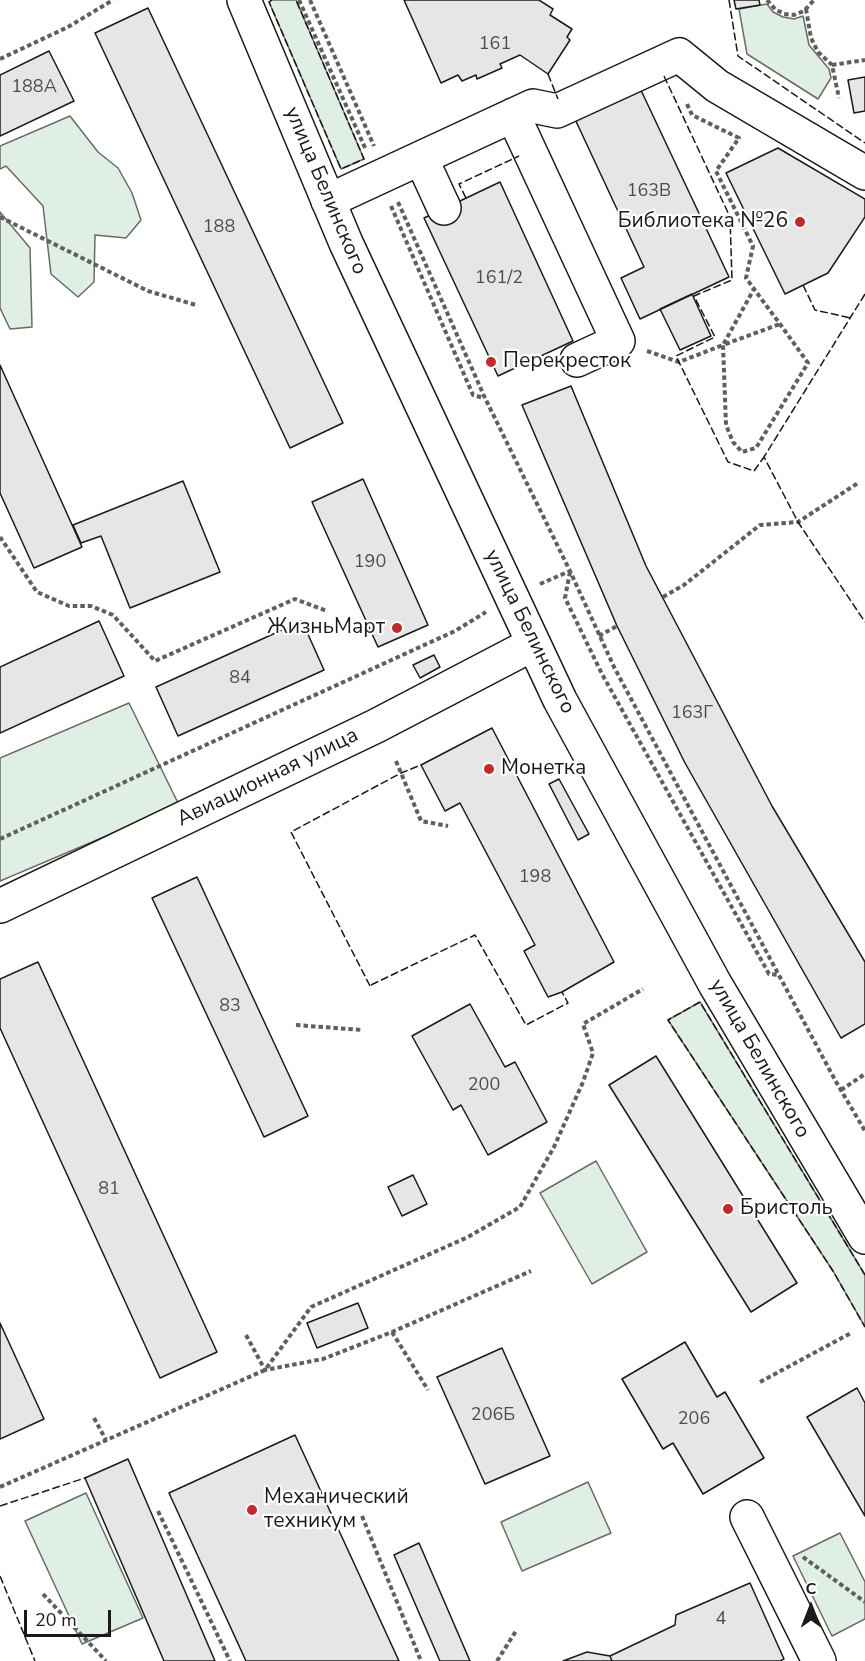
<!DOCTYPE html>
<meta charset="utf-8">
<style>
body{margin:0}
#map{position:relative;width:865px;height:1661px;overflow:hidden;background:#fff;font-family:"Nunito Sans",sans-serif}
canvas{display:block}
.north{position:absolute;left:781px;top:1577px;width:60px;height:60px;-webkit-text-stroke:4px #fff;paint-order:stroke;rotate:0deg;font-size:16px;font-weight:700;line-height:24px;text-align:center;color:#1a1a1a}
.north::after{content:'';display:block;margin:auto;width:21px;height:27px;background:#1a1a1a;clip-path:polygon(50% 0,100% 100%,50% 72%,0 100%)}
.scale{position:absolute;left:24px;top:1610px;width:87px;height:27px;box-sizing:border-box;border:3px solid #1a1a1a;border-top:0;padding-left:8px;font-size:18px;line-height:21px;white-space:nowrap;color:#1a1a1a;-webkit-text-stroke:4px #fff;paint-order:stroke}
</style>
<div id="map">
<canvas width="865" height="1661"></canvas>
<div class="north">С</div>
<div class="scale">20 m</div>
</div>
<script>
const context = document.querySelector('canvas').getContext('2d');
context.lineJoin = 'round';
function fill(path, color) { context.fillStyle = color; context.fill(path, 'evenodd'); }
const shape = rows => new Path2D(rows.map(r => 'M' + r).join(''));
function trace(path, color, width, dash) { context.strokeStyle = color; context.lineWidth = width; context.lineCap = dash ? 'butt' : 'round'; context.setLineDash(dash || []); context.stroke(path); }
function label(font, color, halo, rows, align = 'center') {
  context.font = font + ' "Nunito Sans",sans-serif'; context.lineWidth = 4.5; context.setLineDash([]); context.textBaseline = 'middle'; context.strokeStyle = halo; context.fillStyle = color; for (const [text, x, y, turn = 0] of rows) {
    context.save(); context.translate(x, y); context.rotate((+turn || 0) * Math.PI / 180); context.textAlign = isNaN(turn) ? turn : align; if (halo) context.strokeText(text, 0, 0); context.fillText(text, 0, 0); context.restore();
  }
}
const green = shape([
 [272,0,296,0,364,159,341,169,269,2,272,0],
 [767,4,773,12,783,17,794,19,803,16,809,45,829,69,831,78,818,99,747,54,739,9,767,4],
 [70,116,98,152,118,168,132,193,141,220,126,238,95,235,94,282,78,297,51,274,43,206,6,166,0,169,0,146,70,116],
 [0,212,30,248,32,327,10,329,0,308,0,212],
 [129,703,179,805,0,881,0,758,129,703],
 [700,1002,865,1275,865,1327,833,1271,668,1020,700,1002],
 [596,1161,647,1252,592,1284,540,1193,596,1161],
 [588,1482,611,1533,522,1571,501,1522,588,1482],
 [86,1493,143,1618,82,1644,25,1521,86,1493],
 [840,1533,865,1582,865,1619,832,1636,793,1556,840,1533]
]);
const building = shape([
 [404,0,539,0,553,9,550,15,572,29,567,37,570,40,548,74,520,55,500,64,502,68,477,79,476,75,462,81,458,75,441,83,404,0],
 [734,0,759,0,760,5,736,9,734,0],
 [148,8,343,423,290,448,95,33,148,8],
 [49,51,74,101,0,136,0,75,49,51],
 [865,77,865,111,854,113,848,80,865,77],
 [639,86,729,277,640,319,621,278,644,267,574,117,639,86],
 [778,148,865,199,865,217,828,273,785,294,726,173,778,148],
 [500,182,573,341,498,376,424,218,500,182],
 [692,294,711,336,680,350,660,309,692,294],
 [0,365,82,547,34,568,0,493,0,365],
 [571,386,646,566,772,806,865,962,865,1024,841,1038,685,763,617,626,522,405,571,386],
 [363,479,428,625,378,647,312,502,363,479],
 [183,481,220,572,130,608,101,536,81,543,73,525,183,481],
 [99,621,124,676,0,733,0,667,99,621],
 [302,621,324,670,178,736,156,687,302,621],
 [434,655,440,667,420,678,413,665,434,655],
 [492,728,614,962,562,992,548,997,524,951,535,945,460,803,445,811,421,765,492,728],
 [559,779,589,834,578,840,549,784,559,779],
 [197,877,308,1116,264,1137,152,898,197,877],
 [38,962,217,1352,160,1378,0,1028,0,979,38,962],
 [470,1004,505,1067,515,1062,547,1122,488,1155,461,1105,453,1110,412,1036,470,1004],
 [656,1056,797,1283,751,1312,609,1085,656,1056],
 [413,1175,427,1204,402,1216,388,1187,413,1175],
 [358,1303,368,1328,317,1348,307,1323,358,1303],
 [0,1323,44,1419,0,1439,0,1323],
 [685,1342,717,1397,725,1392,764,1458,703,1494,673,1443,663,1449,622,1379,685,1342],
 [502,1348,550,1456,485,1484,437,1377,502,1348],
 [857,1388,865,1403,865,1516,807,1417,857,1388],
 [295,1435,399,1661,246,1661,169,1493,295,1435],
 [128,1459,215,1661,164,1661,85,1478,128,1459],
 [419,1543,470,1661,440,1661,439,1659,394,1555,419,1543],
 [750,1583,784,1659,780,1661,612,1661,610,1656,675,1625,676,1615,750,1583],
 [587,1652,610,1656,612,1661,563,1661,587,1652]
]);
const path = shape([
 [299,0,366,150],
 [310,0,374,146],
 [767,0,775,9,784,14,794,15,804,11,814,0],
 [806,9,811,38,818,52,832,65,839,98],
 [0,59,68,27,113,0],
 [832,65,865,60],
 [687,104,692,115,739,138,716,171,753,246,746,278,754,289,780,324,808,363,756,448,742,452,733,442,726,425,723,345,780,324],
 [398,202,485,398,570,571,614,667,835,1080,865,1131],
 [391,206,473,395,484,398],
 [0,217,148,291,196,305],
 [647,351,679,362,723,345,754,289],
 [0,537,37,592,69,606,91,606,113,615,155,661,295,599,327,611],
 [570,572,565,598,602,674,769,974,779,975],
 [540,584,570,571],
 [663,597,684,585,760,525,798,522,858,483],
 [599,636,617,626],
 [396,761,421,821,448,826],
 [0,839,455,631,486,612],
 [296,1025,362,1030],
 [841,1090,865,1074],
 [392,1332,428,1390],
 [246,1335,265,1370,323,1359,392,1332,531,1271],
 [760,1382,851,1333],
 [94,1418,106,1440],
 [0,1487,265,1370,311,1307,468,1237,520,1207,554,1147,583,1082,593,1053,583,1024,643,989],
 [158,1511,230,1661],
 [362,1516,421,1661],
 [803,1557,865,1602],
 [43,1594,106,1661],
 [497,1661,516,1631]
]);
const minor = shape([
 [513,115,618,341,577,360],
 [421,158,444,208],
 [328,201,533,106,557,111,679,55,717,86,865,173],
 [0,906,376,726,533,644],
 [747,1517,819,1661]
]);
const major = shape([
 [244,0,346,243,560,700,715,984,865,1237]
]);
const fence = shape([
 [272,0,269,2,341,169,364,159,296,0],
 [729,0,738,56,865,143],
 [548,74,558,99],
 [664,76,730,217,732,280,694,296,715,337,676,356,728,462,754,471,764,457],
 [466,198,459,184,519,156],
 [803,285,815,310,851,318],
 [865,294,764,457,798,522,865,622],
 [371,985,475,935,526,1025,568,1003,562,992],
 [370,986,291,832,401,773,421,765],
 [865,1275,700,1002,668,1020,833,1271,865,1327],
 [0,1506,85,1478],
 [0,1576,35,1661]
]);
const markers = [
 [800,222,6,"#c62828"],
 [491,362,6,"#c62828"],
 [397,628,6,"#c62828"],
 [489,769,6,"#c62828"],
 [728,1209,6,"#c62828"],
 [252,1510,6,"#c62828"]
];
const numberNames = [
 ["161",495,45],
 ["188А",34,88],
 ["163В",649,192],
 ["188",219,228],
 ["161/2",499,279],
 ["190",370,563],
 ["84",240,679],
 ["163Г",692,714],
 ["198",535,878],
 ["83",230,1007],
 ["200",484,1086],
 ["81",109,1190],
 ["206Б",493,1416],
 ["206",694,1420],
 ["4",721,1620]
];
const streetNames = [
 ["улица Белинского",325,191,67],
 ["улица Белинского",529,632,64],
 ["Авиационная улица",268,778,-26],
 ["улица Белинского",759,1059,60]
];
const poiNames = [
 ["Библиотека №26",788,222,"right"],
 ["Перекресток",503,362],
 ["ЖизньМарт",385,628,"right"],
 ["Монетка",501,769],
 ["Бристоль",740,1209],
 ["Механический",264,1498],
 ["техникум",264,1522]
];
fill(green, '#e0efe3');
trace(green, '#6a6a6a', 1.5);
fill(building, '#e6e6e6');
trace(building, '#1a1a1a', 1.5);
trace(minor, '#1a1a1a', 36);
trace(major, '#1a1a1a', 36);
trace(path, '#5f5f5f', 4, [4.5, 3]);
trace(minor, '#fff', 33);
trace(major, '#fff', 33);
trace(fence, '#1a1a1a', 1.5, [8, 3]);
for (const [x, y, r, color] of markers) { const dot = new Path2D(); dot.arc(x, y, r, 0, 2 * Math.PI); context.fillStyle = color; context.fill(dot); trace(dot, '#fff', 2); }
label('18px', '#4d4d4d', null, numberNames);
label('21px', '#1a1a1a', '#fff', streetNames);
label('21px', '#1a1a1a', '#fff', poiNames, 'left');
</script>
